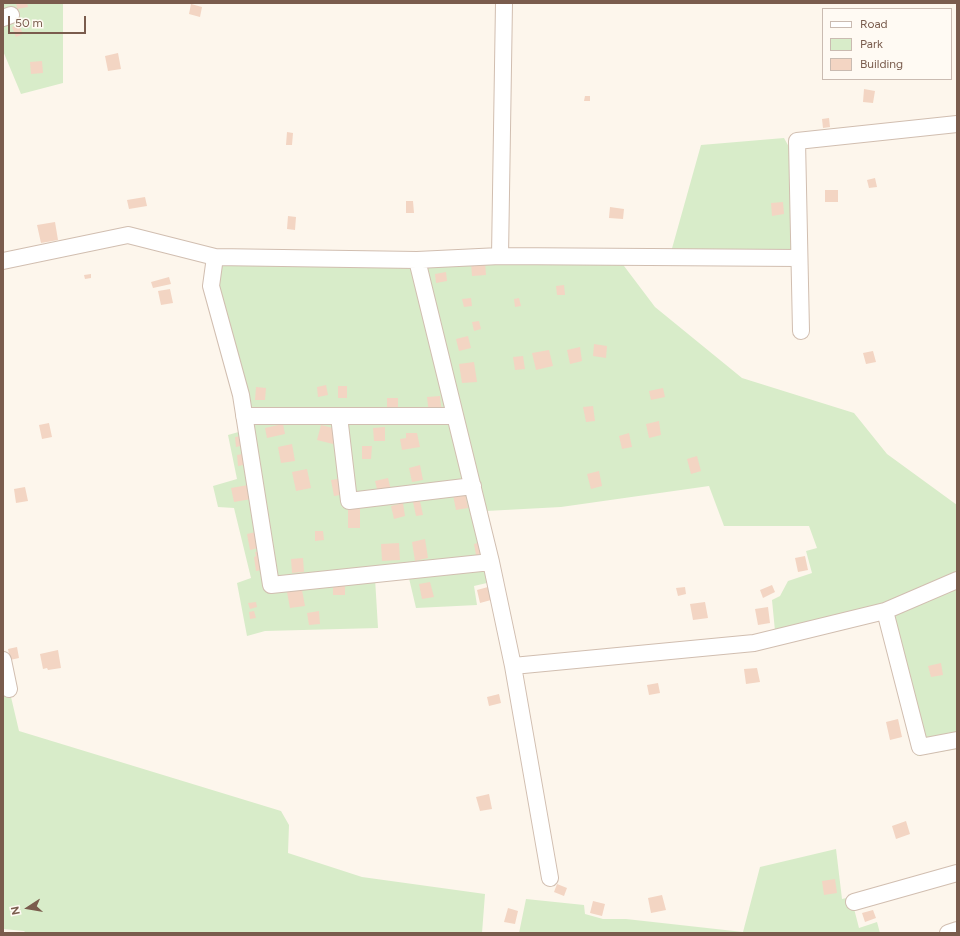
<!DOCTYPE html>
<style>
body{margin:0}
#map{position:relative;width:960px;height:936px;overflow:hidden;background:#fdf6ec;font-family:Figtree,sans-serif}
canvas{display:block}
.frame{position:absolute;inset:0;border:4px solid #7a5c4d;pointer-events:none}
.legend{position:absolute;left:822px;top:8px;width:130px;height:72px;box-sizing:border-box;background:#fffaf3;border:1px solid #cabbb1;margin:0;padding:5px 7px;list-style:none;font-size:12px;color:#7a5c4d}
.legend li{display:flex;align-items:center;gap:8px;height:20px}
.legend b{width:20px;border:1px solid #cabbb1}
.north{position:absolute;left:8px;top:888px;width:40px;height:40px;-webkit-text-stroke:3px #fffaf3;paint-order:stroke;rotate:258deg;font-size:11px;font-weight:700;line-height:16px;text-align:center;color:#7a5c4d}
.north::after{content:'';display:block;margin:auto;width:14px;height:18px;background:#7a5c4d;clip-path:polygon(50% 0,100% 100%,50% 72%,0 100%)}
.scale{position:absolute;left:8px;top:16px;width:78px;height:18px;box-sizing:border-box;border:2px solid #7a5c4d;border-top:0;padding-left:5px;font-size:12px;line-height:14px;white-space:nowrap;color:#7a5c4d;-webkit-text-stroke:3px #fffaf3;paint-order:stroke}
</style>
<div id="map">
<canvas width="960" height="936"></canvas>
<div class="frame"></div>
<ul class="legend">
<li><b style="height:5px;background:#fff"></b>Road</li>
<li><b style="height:11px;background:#d8ecc9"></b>Park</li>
<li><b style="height:11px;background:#f3d5c3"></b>Building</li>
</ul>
<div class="north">N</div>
<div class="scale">50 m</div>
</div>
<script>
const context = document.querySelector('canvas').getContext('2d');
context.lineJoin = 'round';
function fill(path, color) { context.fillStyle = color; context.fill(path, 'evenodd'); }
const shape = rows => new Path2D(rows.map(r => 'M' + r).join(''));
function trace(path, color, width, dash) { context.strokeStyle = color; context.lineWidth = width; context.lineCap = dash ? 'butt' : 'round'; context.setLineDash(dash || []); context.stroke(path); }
const green = shape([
 [3,3,63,3,63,83,21,94,3,51],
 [784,138,789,147,794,243,789,252,671,252,701,145],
 [208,259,412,265,491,582,474,586,477,605,416,608,408,574,375,578,378,628,265,631,247,636,237,583,251,578,234,508,218,507,213,486,237,479,228,435,242,431],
 [621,262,655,307,742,378,854,413,887,454,957,505,957,575,883,606,775,631,772,600,780,596,788,581,812,573,806,551,817,548,809,526,724,526,709,486,561,507,486,511,425,265],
 [957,583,957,749,917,756,880,616],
 [3,663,19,731,281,811,289,825,288,853,362,877,485,894,482,933,26,933,24,931,3,929],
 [836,849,842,899,851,897,859,928,877,922,880,933,519,933,526,899,584,905,585,914,603,919,626,919,743,932,760,867]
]);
const building = shape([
 [16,3,27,3,28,7,17,9],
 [191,4,202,7,200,17,189,14],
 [19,25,23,34,16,37,12,27],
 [118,53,121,69,108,71,105,56],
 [42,61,43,73,31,74,30,62],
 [864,89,875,91,873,103,863,102],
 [585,96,590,96,590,101,584,101],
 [829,118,830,127,823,128,822,119],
 [287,132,293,133,292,145,286,145],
 [875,178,877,187,869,188,867,180],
 [825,190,838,190,838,202,825,202],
 [145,197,147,206,129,209,127,200],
 [406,201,413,201,414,213,406,213],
 [783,202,784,214,772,216,771,203],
 [610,207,624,209,623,219,609,218],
 [288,216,296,217,295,230,287,229],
 [55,222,58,240,41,243,37,225],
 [485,262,486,275,472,276,471,263],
 [446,272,447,281,436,283,435,274],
 [91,274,91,278,85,279,84,275],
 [169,277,171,284,153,288,151,282],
 [564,285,565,295,557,295,556,286],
 [170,289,173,303,161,305,158,291],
 [471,298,472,306,464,307,462,299],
 [519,298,521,306,515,307,514,299],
 [479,321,481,329,474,331,472,322],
 [468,336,471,348,459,351,456,339],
 [594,344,607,346,606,358,593,356],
 [580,347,582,361,570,364,567,350],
 [549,350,553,366,536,370,532,353],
 [873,351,876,362,866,364,863,353],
 [523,356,525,369,515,370,513,357],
 [474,362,477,382,462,383,459,364],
 [326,385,328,395,318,397,317,387],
 [338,386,347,386,347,398,338,398],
 [256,387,266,388,265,400,255,400],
 [663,388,665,397,651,400,649,391],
 [440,396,442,413,429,414,427,397],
 [387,398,398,398,398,410,387,410],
 [593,406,595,421,586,422,583,407],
 [659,421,661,435,649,438,646,424],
 [49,423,52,437,42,439,39,425],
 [283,424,285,434,267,438,265,428],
 [321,425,337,429,333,444,317,440],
 [385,427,385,441,374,441,373,428],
 [406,433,417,433,420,447,402,450,400,439,406,438],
 [629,433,632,447,622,449,619,436],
 [243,436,245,445,236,447,235,437],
 [292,444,295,461,281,463,278,447],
 [362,446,372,446,371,459,362,459],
 [247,453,249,464,238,466,237,455],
 [697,456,701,471,691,474,687,459],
 [420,465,423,480,412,482,409,468],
 [307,469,311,488,296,491,292,472],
 [599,471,602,486,591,489,587,474],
 [344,478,347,494,334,496,331,480],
 [388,478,391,490,378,493,375,481],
 [248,485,251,499,234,502,231,488],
 [25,487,28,501,16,503,14,489],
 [465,493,468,508,456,510,453,495],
 [420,501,423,515,416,516,413,502],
 [403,503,405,516,394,519,391,506],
 [348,509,360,509,360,528,348,528],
 [260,531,262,547,250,550,247,534],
 [315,531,323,531,324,540,315,541],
 [425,539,428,558,415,561,412,542],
 [481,542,484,554,476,555,474,544],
 [399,543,400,560,382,561,381,544],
 [263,551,267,569,256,571,254,557,256,556,255,552],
 [805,556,808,570,798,572,795,558],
 [303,558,304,572,292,573,291,559],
 [430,582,434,597,422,599,419,584],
 [333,584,345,584,345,595,333,595],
 [772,585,775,592,763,598,760,590],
 [488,587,491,600,480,603,477,590],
 [685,587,686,594,678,596,676,588],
 [302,590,305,606,290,608,287,592],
 [256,602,257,607,250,609,248,603],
 [705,602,708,618,693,620,690,604],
 [768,607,770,623,758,625,755,609],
 [254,611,256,618,250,619,249,612],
 [319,611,320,624,309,625,307,613],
 [17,647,19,658,10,660,8,649],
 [58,650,61,668,48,670,47,668,43,669,40,654],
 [941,663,943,675,931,677,928,666],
 [757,668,760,682,746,684,744,669],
 [658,683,660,693,649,695,647,685],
 [499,694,501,703,489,706,487,697],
 [898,719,902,737,890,740,886,722],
 [489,794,492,809,480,811,476,797],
 [906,821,910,834,896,839,892,826],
 [835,879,837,893,824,895,822,881],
 [557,884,567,888,564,896,554,892],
 [662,895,666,910,651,913,648,898],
 [593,901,605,904,602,916,590,913],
 [508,908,518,911,515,924,504,922],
 [873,910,876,918,865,922,862,913]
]);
const minor = shape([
 [3,18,11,15],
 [500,256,504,3],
 [215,257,211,286,241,395,271,585,491,562],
 [417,260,491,562,513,666,754,643,885,611,957,580],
 [3,261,128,235,215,257,417,260,500,256,799,258],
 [801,331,797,141,957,124],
 [244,416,455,416],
 [339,416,349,501,473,486],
 [885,611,920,747,957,740],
 [3,660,9,689],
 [513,666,550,878],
 [854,902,957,873],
 [948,933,957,930]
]);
fill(green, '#d8ecc9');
fill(building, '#f3d5c3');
trace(minor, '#d1beb0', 18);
trace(minor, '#fff', 16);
</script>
